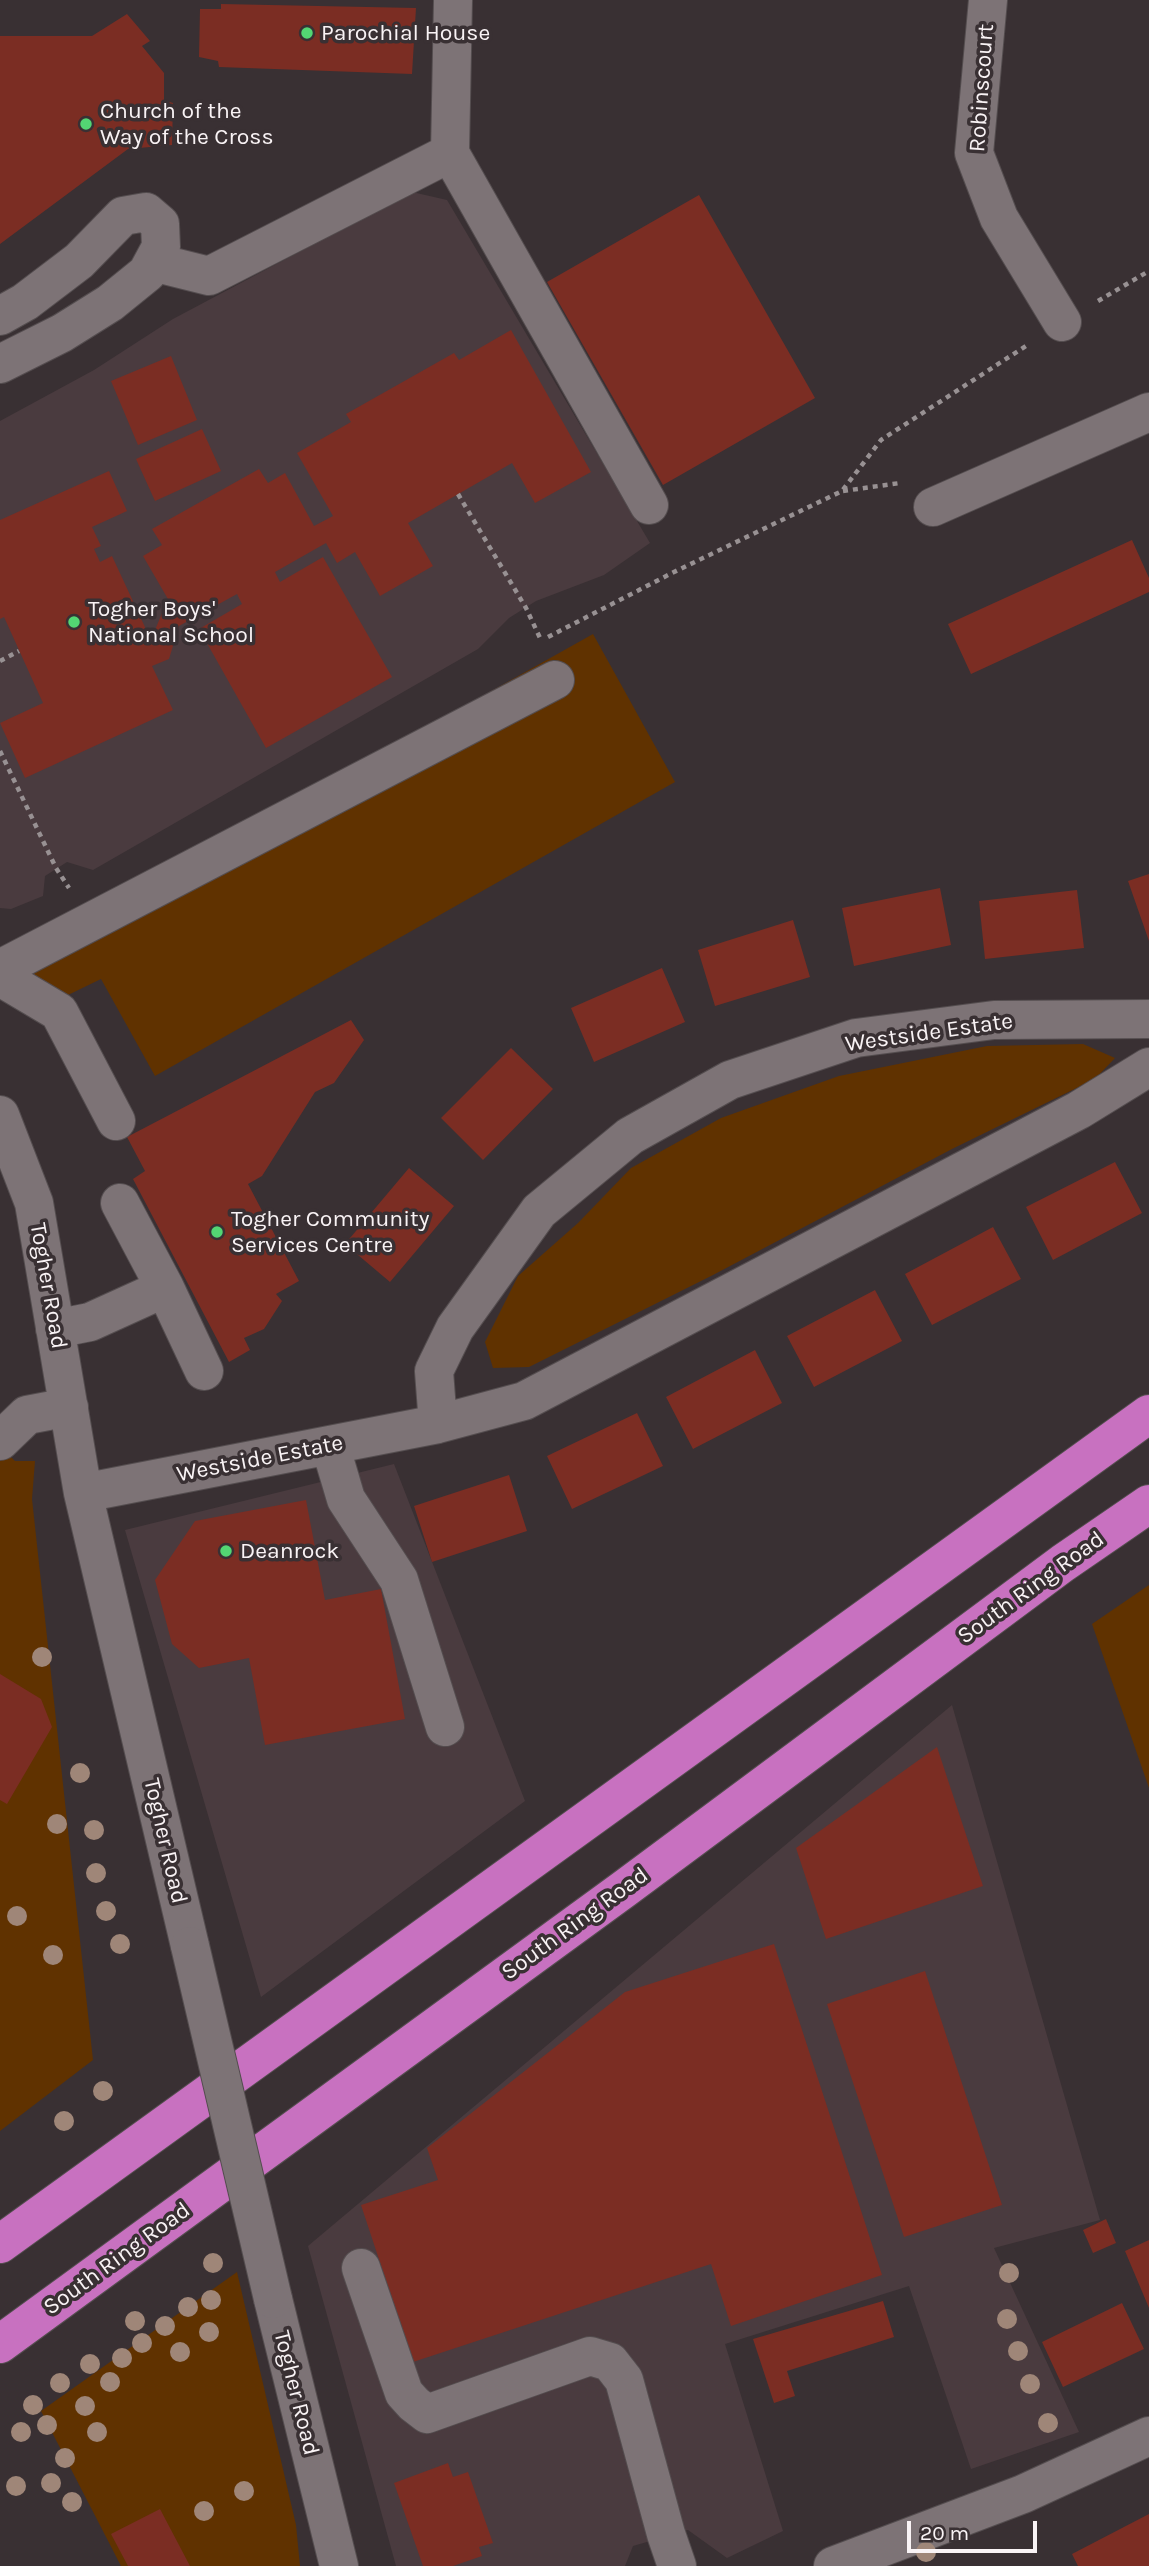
<!DOCTYPE html>
<style>
body{margin:0}
#map{position:relative;width:1149px;height:2566px;overflow:hidden;background:#393033;font-family:Karla,sans-serif}
canvas{display:block}
.scale{position:absolute;left:907px;top:2521px;width:130px;height:32px;box-sizing:border-box;border:4px solid #f9f3f5;border-top:0;padding-left:9px;font-size:21px;line-height:24px;white-space:nowrap;color:#f9f3f5;-webkit-text-stroke:5px #393033;paint-order:stroke}
</style>
<div id="map">
<canvas width="1149" height="2566"></canvas>
<div class="scale">20 m</div>
</div>
<script>
const context = document.querySelector('canvas').getContext('2d');
context.lineJoin = 'round';
function fill(path, color) { context.fillStyle = color; context.fill(path, 'evenodd'); }
const shape = rows => new Path2D(rows.map(r => 'M' + r).join(''));
function trace(path, color, width, dash) { context.strokeStyle = color; context.lineWidth = width; context.lineCap = dash ? 'butt' : 'round'; context.setLineDash(dash || []); context.stroke(path); }
function label(font, color, halo, rows, align = 'center') {
  context.font = font + ' Karla,sans-serif'; context.lineWidth = 7; context.setLineDash([]); context.textBaseline = 'middle'; context.strokeStyle = halo; context.fillStyle = color; for (const [text, x, y, turn = 0] of rows) {
    context.save(); context.translate(x, y); context.rotate((+turn || 0) * Math.PI / 180); context.textAlign = isNaN(turn) ? turn : align; if (halo) context.strokeText(text, 0, 0); context.fillText(text, 0, 0); context.restore();
  }
}
const built = shape([
 [412,192,447,200,650,543,604,575,536,601,509,618,478,649,93,870,67,862,45,876,43,896,11,909,0,908,0,421,94,370,173,319],
 [394,1464,525,1801,261,1997,125,1530],
 [952,1705,1100,2220,994,2248,1079,2432,971,2469,909,2286,725,2344,783,2531,727,2558,688,2530,633,2546,625,2566,396,2566,308,2246]
]);
const green = shape([
 [593,634,675,782,155,1076,101,979,68,995,34,981,24,940,108,906],
 [1083,1044,1115,1058,1095,1079,952,1149,713,1275,529,1367,493,1368,485,1342,518,1276,578,1223,631,1168,721,1118,839,1076,987,1046],
 [0,1446,15,1461,35,1461,32,1499,93,2060,0,2131],
 [1149,1585,1149,1788,1092,1624],
 [237,2272,296,2525,300,2566,121,2566,41,2411]
]);
const building = shape([
 [221,4,416,8,412,74,219,67,218,61,199,57,200,9,221,9],
 [127,14,150,41,142,46,164,73,164,100,173,103,172,145,128,149,0,244,0,36,92,36],
 [699,195,815,398,663,485,547,282],
 [511,330,591,472,535,503,512,463,408,523,433,566,380,596,355,552,337,563,326,543,275,572,280,582,323,557,392,677,266,748,199,629,242,604,237,594,179,626,169,659,152,666,173,710,25,778,0,723,43,703,4,617,0,619,0,520,109,471,127,511,92,527,101,546,94,549,100,562,112,556,151,640,162,613,172,606,143,556,162,545,152,529,259,469,268,483,285,473,314,526,333,516,297,453,351,422,346,414,454,353,459,360],
 [171,356,197,420,138,445,111,381],
 [202,429,221,471,155,501,136,459],
 [1132,540,1149,578,1149,592,971,674,948,624],
 [1149,874,1149,941,1128,881],
 [940,888,951,945,854,966,842,908],
 [1077,890,1084,948,985,959,979,901],
 [793,920,810,977,715,1006,698,950],
 [662,968,685,1022,594,1062,571,1008],
 [351,1020,364,1040,334,1083,315,1092,262,1176,248,1184,299,1281,276,1294,282,1301,264,1329,244,1338,250,1350,229,1362,133,1179,145,1171,127,1137],
 [511,1048,553,1089,483,1160,441,1118],
 [1115,1162,1142,1213,1053,1260,1026,1207],
 [409,1168,454,1206,390,1282,345,1244],
 [993,1227,1021,1279,932,1325,905,1274],
 [875,1290,902,1341,814,1387,787,1336],
 [755,1350,782,1403,693,1449,666,1397],
 [637,1413,663,1466,572,1509,547,1456],
 [509,1475,527,1531,432,1562,414,1506],
 [306,1500,325,1600,381,1589,405,1719,265,1745,249,1658,199,1668,172,1644,155,1580,195,1521],
 [0,1674,41,1699,52,1727,7,1804,0,1800],
 [937,1747,983,1886,826,1939,796,1848],
 [774,1944,882,2275,731,2326,711,2264,413,2362,361,2205,438,2180,427,2148,625,1992],
 [925,1971,1002,2205,904,2237,827,2004],
 [1106,2219,1116,2243,1093,2253,1083,2230],
 [1149,2240,1149,2308,1125,2251],
 [883,2301,894,2337,787,2371,795,2396,774,2403,753,2339],
 [1122,2303,1144,2349,1063,2387,1042,2342],
 [448,2463,453,2477,468,2472,493,2543,479,2547,482,2556,453,2566,423,2566,394,2483],
 [160,2509,190,2566,128,2566,111,2534],
 [1149,2514,1149,2566,1078,2566,1072,2554]
]);
const path = shape([
 [1098,301,1149,271],
 [843,491,900,483],
 [458,494,526,608,541,640],
 [548,637,672,573,842,491,881,440,1029,344],
 [0,661,19,651],
 [0,751,56,868,69,888]
]);
const minor = shape([
 [988,0,974,153,999,218,1062,322],
 [450,153,453,0],
 [153,262,209,276,450,153,649,505],
 [0,316,25,302,79,261,123,216,146,212,160,224,161,247,147,273,110,303,62,333,0,364],
 [933,507,1149,412],
 [0,969,555,680],
 [0,977,59,1012,116,1121],
 [0,1115,34,1203,83,1493,190,1946],
 [120,1203,165,1288,204,1371],
 [55,1329,90,1322,165,1288],
 [438,1424,434,1371,455,1328,539,1211,630,1136,730,1080,856,1038,994,1020,1149,1019],
 [0,1441,27,1415,69,1407],
 [330,1445,346,1499,399,1580,445,1727],
 [83,1493,438,1424,524,1401,1079,1110,1149,1067],
 [361,2268,404,2393,414,2404,427,2414,590,2356,610,2362,624,2380,666,2534,677,2566],
 [273,2299,339,2566],
 [833,2566,1023,2494,1149,2436]
]);
const highway = shape([
 [0,2244,1149,1414],
 [0,2344,624,1889,1063,1563,1149,1504]
]);
const minorBridge = shape([
 [190,1946,273,2299]
]);
const trees = [
 [42,1657],
 [80,1773],
 [57,1824],
 [94,1830],
 [96,1873],
 [106,1911],
 [17,1916],
 [120,1944],
 [53,1955],
 [103,2091],
 [64,2121],
 [213,2263],
 [1009,2273],
 [211,2300],
 [188,2307],
 [1007,2319],
 [135,2321],
 [165,2326],
 [209,2332],
 [142,2343],
 [1018,2351],
 [180,2352],
 [122,2358],
 [90,2364],
 [110,2382],
 [60,2383],
 [1030,2384],
 [33,2405],
 [85,2406],
 [1048,2423],
 [47,2425],
 [21,2432],
 [97,2432],
 [65,2458],
 [51,2483],
 [16,2486],
 [244,2491],
 [72,2502],
 [204,2511],
 [926,2552]
];
const markers = [
 [307,33,7,"#53d673"],
 [86,124,7,"#53d673"],
 [74,622,7,"#53d673"],
 [217,1232,7,"#53d673"],
 [226,1551,7,"#53d673"]
];
const poiNames = [
 ["Parochial House",321,33],
 ["Church of the",100,111],
 ["Way of the Cross",100,137],
 ["Togher Boys'",88,609],
 ["National School",88,635],
 ["Togher Community",231,1219],
 ["Services Centre",231,1245],
 ["Deanrock",240,1551]
];
const streetNames = [
 ["Robinscourt",982,88,-86],
 ["Westside Estate",929,1033,-8],
 ["Togher Road",48,1286,80],
 ["Westside Estate",260,1459,-11],
 ["South Ring Road",1031,1588,-36],
 ["Togher Road",165,1841,77],
 ["South Ring Road",575,1924,-36],
 ["South Ring Road",117,2259,-36],
 ["Togher Road",296,2393,76]
];
fill(built, '#4a3b3f');
fill(green, '#603200');
fill(building, '#7b2d23');
trace(minor, '#544d4f', 40);
trace(highway, '#544d4f', 40);
trace(path, '#989193', 4.5, [5, 5]);
trace(minor, '#7d7376', 38);
trace(highway, '#c871c0', 38);
trace(minorBridge, '#544d4f', 40, []);
trace(minorBridge, '#7d7376', 38);
context.fillStyle = '#9f8678';
for (const [x, y] of trees) { context.beginPath(); context.arc(x, y, 10, 0, 2 * Math.PI); context.fill(); }
for (const [x, y, r, color] of markers) { const dot = new Path2D(); dot.arc(x, y, r, 0, 2 * Math.PI); context.fillStyle = color; context.fill(dot); trace(dot, '#393033', 2.5); }
label('23px', '#f9f3f5', '#393033', poiNames, 'left');
label('23px', '#f9f3f5', '#393033', streetNames);
</script>
